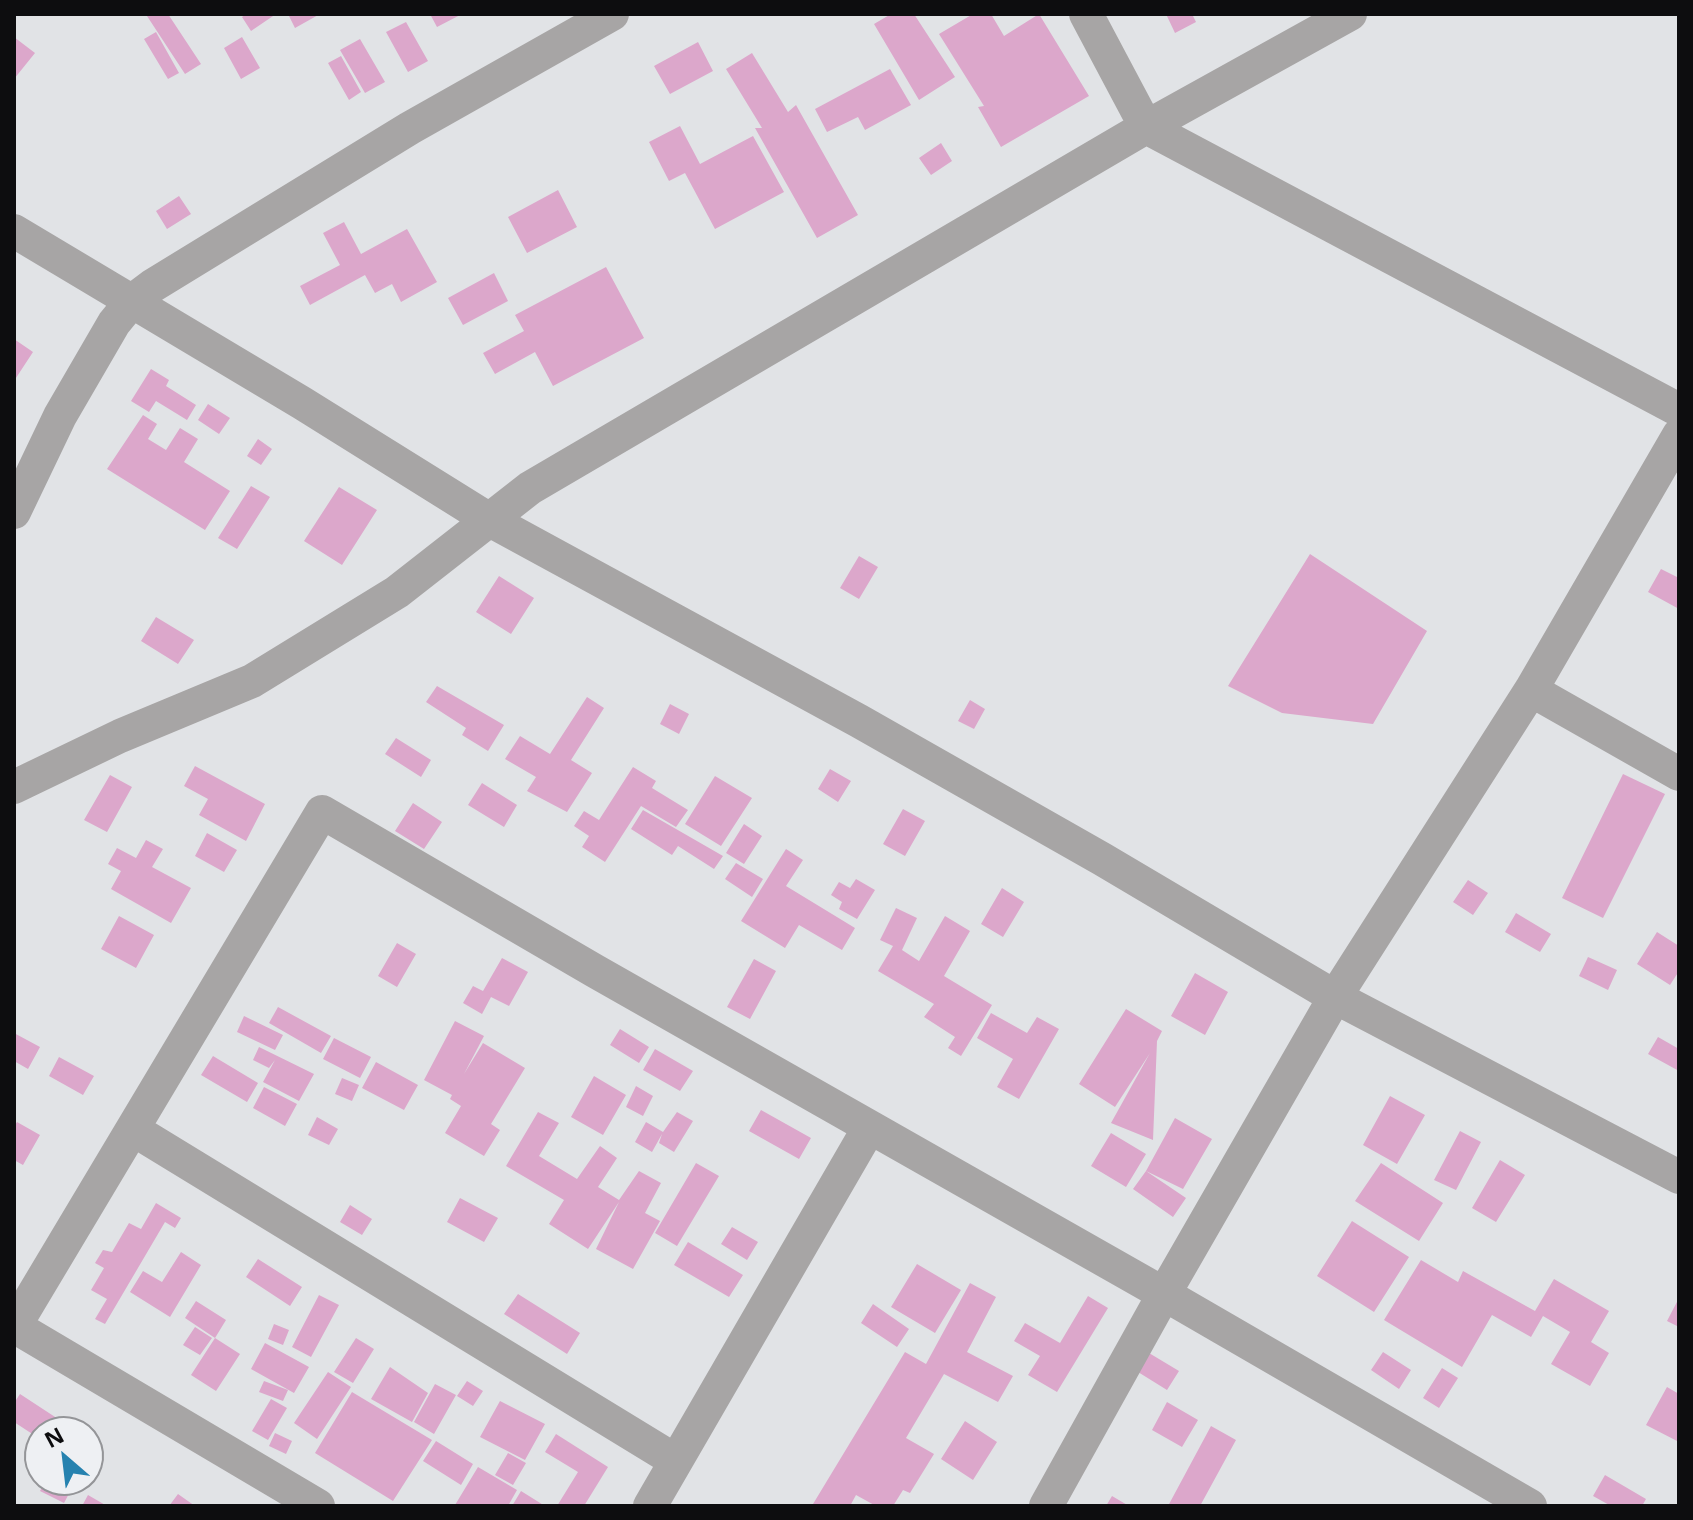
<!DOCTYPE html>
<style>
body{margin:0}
#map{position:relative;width:1693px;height:1520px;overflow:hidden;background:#e1e3e6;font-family:"Open Sans",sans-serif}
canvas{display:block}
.frame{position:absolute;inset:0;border:16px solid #0d0d0f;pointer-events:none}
.north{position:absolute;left:24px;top:1416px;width:80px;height:80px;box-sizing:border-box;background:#eef0f3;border:2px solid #949598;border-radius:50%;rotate:332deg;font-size:22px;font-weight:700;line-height:32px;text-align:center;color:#0d0d0f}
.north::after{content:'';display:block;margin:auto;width:28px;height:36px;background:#2682af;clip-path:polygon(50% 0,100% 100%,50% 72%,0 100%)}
</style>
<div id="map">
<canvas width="1693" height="1520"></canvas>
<div class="frame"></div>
<div class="north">N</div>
</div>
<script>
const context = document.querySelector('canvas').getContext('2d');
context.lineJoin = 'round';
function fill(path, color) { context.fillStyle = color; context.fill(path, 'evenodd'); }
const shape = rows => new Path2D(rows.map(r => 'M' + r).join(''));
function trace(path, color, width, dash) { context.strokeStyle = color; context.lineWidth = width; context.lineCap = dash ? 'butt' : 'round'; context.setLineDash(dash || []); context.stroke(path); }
const building = shape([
 [150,14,168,14,201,64,185,74,147,16],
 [246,14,276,14,251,31,242,17],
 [288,14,320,14,295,28],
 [430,14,462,14,437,27],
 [891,14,914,14,955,77,919,100,874,24],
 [973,14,991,14,1004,36,1039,14,1089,96,1001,147,978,107,984,106,939,34],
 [1166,14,1192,14,1196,22,1175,33],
 [406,22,428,61,408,72,386,32],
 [156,32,179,73,168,79,144,39],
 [14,37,35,53,14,79],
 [242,37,260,68,241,79,224,48],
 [360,39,385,82,365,93,340,50],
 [698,42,713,71,670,94,654,66],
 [752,53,788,112,796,105,858,215,817,238,755,128,762,128,726,69],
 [341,56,361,92,349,100,328,63],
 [890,69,911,105,865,130,858,117,827,132,815,109],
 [680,126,700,164,753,136,784,192,715,229,685,173,669,181,649,142],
 [941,143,952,161,931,175,919,158],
 [558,190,577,227,527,253,508,217],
 [179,196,191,214,167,229,156,211],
 [344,222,361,254,407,229,437,282,401,302,392,284,375,293,365,275,310,305,300,286,340,265,323,233],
 [606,267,644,338,553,386,535,352,495,374,483,353,524,331,515,315],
 [494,273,508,301,463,325,448,298],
 [14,339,33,352,14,381],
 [151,369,169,380,166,386,196,405,187,420,156,401,149,412,131,401],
 [208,404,230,418,219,434,198,420],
 [143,415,157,424,148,439,166,450,180,428,198,439,184,462,230,491,205,530,107,469],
 [258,439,272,449,261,465,247,456],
 [251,486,270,497,237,549,218,538],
 [339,487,377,510,342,565,304,541],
 [1310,554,1427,631,1373,724,1282,713,1228,686],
 [859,556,878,567,859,599,840,588],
 [1661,569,1679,578,1679,609,1648,592],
 [499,576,534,598,511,634,476,612],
 [156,617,194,640,178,664,141,641],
 [437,686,504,725,488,751,462,735,466,728,426,702],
 [587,697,604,708,571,760,592,773,567,812,527,791,536,777,505,759,520,736,550,754],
 [970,700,985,709,974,729,958,721],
 [670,704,689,714,679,734,660,724],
 [396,738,431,760,421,777,385,754],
 [195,766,265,804,246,841,199,815,208,799,184,786],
 [633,767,656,781,652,788,688,810,676,827,641,806,605,862,582,847,589,836,574,826,584,811,599,820],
 [830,769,851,781,838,802,818,789],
 [1623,774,1665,794,1603,918,1562,898],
 [110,775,132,787,107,832,84,820],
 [715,776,752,798,721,846,685,824],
 [482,783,517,805,504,827,468,805],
 [413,803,442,822,424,849,395,831],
 [903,809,925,821,905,856,883,844],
 [643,810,723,856,714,869,678,846,672,855,631,829],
 [744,824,762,836,744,864,726,853],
 [207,833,237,850,224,872,195,856],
 [146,840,163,849,152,867,191,888,171,923,111,889,121,871,108,864,117,848,136,858],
 [786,849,803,860,786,886,855,928,842,950,799,925,785,948,741,921],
 [736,863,763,879,752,897,725,879],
 [856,879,875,890,857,919,839,909,842,902,831,895,839,882,850,888],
 [1468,880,1488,893,1473,915,1453,902],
 [1002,888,1024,902,1003,937,981,924],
 [896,908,917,918,902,950,919,961,945,916,970,931,944,976,992,1005,961,1056,948,1048,955,1037,924,1017,934,1004,878,971,893,946,880,940],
 [1516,913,1551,934,1540,952,1505,932],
 [119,916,154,935,136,968,101,949],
 [1657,932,1679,946,1679,971,1670,985,1637,964],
 [397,943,416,954,397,987,378,976],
 [1588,957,1617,970,1608,990,1579,976],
 [502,958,528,972,509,1006,491,997,482,1014,463,1003,473,986,483,991],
 [754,959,776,971,750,1019,727,1007],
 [1195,973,1228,992,1205,1035,1171,1016],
 [278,1007,331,1036,321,1053,269,1023],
 [1126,1009,1162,1031,1157,1041,1153,1140,1111,1123,1150,1053,1115,1107,1079,1084],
 [991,1013,1027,1033,1037,1017,1059,1029,1019,1099,997,1087,1013,1059,977,1038],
 [244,1016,283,1035,275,1050,237,1032],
 [455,1021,484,1036,464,1074,483,1043,525,1068,491,1124,500,1130,484,1156,445,1133,461,1106,450,1099,452,1095,424,1080],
 [620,1029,649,1047,639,1063,610,1045],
 [14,1033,40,1047,28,1069,14,1061],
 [1658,1037,1679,1049,1679,1071,1648,1054],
 [334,1038,371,1057,360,1078,323,1059],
 [259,1047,314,1074,299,1101,263,1082,275,1060,269,1068,253,1060],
 [655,1049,693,1071,680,1091,643,1070],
 [213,1056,258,1083,247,1102,201,1075],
 [59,1057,94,1076,83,1095,49,1076],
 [376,1062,418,1085,404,1110,362,1088],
 [594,1076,626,1095,603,1135,571,1117],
 [342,1078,359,1085,352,1101,335,1094],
 [636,1086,653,1096,643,1116,626,1107],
 [264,1087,297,1104,285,1126,253,1108],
 [1390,1096,1425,1115,1397,1164,1363,1145],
 [761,1110,811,1138,799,1159,749,1131],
 [538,1112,559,1123,539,1156,577,1179,600,1146,617,1158,598,1187,619,1200,639,1171,661,1183,645,1213,660,1221,633,1269,596,1249,619,1202,588,1249,549,1224,564,1200,506,1166],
 [677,1112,693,1121,674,1152,659,1143,662,1134,652,1152,635,1142,646,1122,663,1132],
 [317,1117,338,1129,329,1145,308,1135],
 [1175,1118,1212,1139,1183,1189,1146,1171],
 [17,1122,40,1135,23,1165,14,1160,14,1127],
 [1460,1131,1481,1142,1456,1190,1434,1180],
 [1111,1133,1146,1154,1126,1187,1091,1166],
 [1500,1160,1525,1175,1496,1222,1472,1208],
 [696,1163,719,1176,677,1246,655,1233],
 [1381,1163,1443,1203,1419,1241,1355,1201],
 [1146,1171,1186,1198,1173,1217,1133,1189],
 [460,1198,498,1218,484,1242,447,1222],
 [156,1203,181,1218,175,1228,165,1222,105,1324,95,1319,107,1299,91,1290,104,1268,95,1263,103,1250,112,1252,129,1223,141,1229],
 [350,1205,372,1219,362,1235,340,1222],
 [1352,1221,1409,1257,1374,1312,1317,1276],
 [732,1227,758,1242,747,1260,721,1244],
 [688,1242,743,1275,729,1297,674,1265],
 [181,1252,201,1265,170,1317,130,1292,143,1271,162,1282],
 [258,1259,302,1287,290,1306,246,1277],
 [1421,1260,1458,1282,1463,1271,1535,1311,1554,1279,1609,1311,1591,1342,1609,1353,1590,1386,1551,1364,1570,1332,1543,1316,1531,1337,1492,1315,1462,1367,1384,1320],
 [917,1264,961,1290,935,1333,891,1307],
 [970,1283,996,1297,967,1352,1013,1376,998,1402,944,1374,906,1438,934,1454,910,1493,903,1490,893,1506,876,1506,856,1495,850,1506,817,1506,813,1504,905,1352,926,1364],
 [518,1294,580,1333,567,1354,504,1314],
 [319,1295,339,1305,311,1357,292,1347],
 [1088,1296,1108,1308,1057,1392,1028,1375,1040,1356,1014,1341,1025,1323,1060,1343],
 [1679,1298,1679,1327,1667,1321],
 [196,1301,226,1320,215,1338,185,1318],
 [873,1304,909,1329,897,1347,861,1323],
 [274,1324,289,1330,283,1345,268,1339],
 [195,1327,212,1338,200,1355,183,1345],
 [215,1338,240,1354,216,1391,191,1375],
 [356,1338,374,1349,353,1383,334,1372],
 [265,1343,309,1367,294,1393,251,1369],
 [1383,1352,1411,1370,1399,1389,1371,1370],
 [1149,1353,1179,1371,1167,1390,1138,1372],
 [390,1367,428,1393,412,1422,371,1399],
 [1442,1368,1458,1378,1439,1408,1423,1398],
 [328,1372,351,1387,317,1439,294,1423],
 [264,1381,288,1390,283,1401,259,1392],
 [467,1381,483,1391,473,1406,457,1396],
 [435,1384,456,1395,434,1434,414,1422],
 [1667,1387,1679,1394,1679,1442,1646,1425],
 [352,1392,432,1440,393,1501,315,1453],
 [20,1394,78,1432,40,1432,40,1439,14,1422,14,1403],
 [271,1399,287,1408,268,1440,252,1431],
 [500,1401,545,1424,525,1460,480,1437],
 [1167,1402,1198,1420,1182,1447,1152,1430],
 [965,1421,997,1442,973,1480,941,1459],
 [1211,1426,1236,1440,1200,1506,1168,1506],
 [275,1433,292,1441,286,1454,269,1446],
 [556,1434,608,1467,584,1506,557,1506,578,1472,545,1452],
 [436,1441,473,1464,461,1485,423,1461],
 [508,1453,526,1463,513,1485,495,1475],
 [478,1467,517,1490,508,1506,455,1505],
 [1605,1475,1646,1499,1642,1506,1611,1506,1593,1496],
 [46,1480,57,1480,72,1488,64,1503,40,1491],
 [521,1491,545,1506,512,1506],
 [178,1494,195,1506,169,1506],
 [88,1495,107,1506,82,1506],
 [1112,1496,1129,1506,1106,1506]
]);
const street = shape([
 [1086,14,1146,127,1679,410],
 [14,231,302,403,488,519,859,721,1102,859,1335,997,1679,1177],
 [14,512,60,416,114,323,132,301,152,286,410,128,612,14],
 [1531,690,1679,774],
 [14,787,120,736,252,681,397,592,530,488,1146,127,1350,14],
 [134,1130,676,1461],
 [14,1326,318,1506],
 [14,1327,322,812,595,971,1164,1294,1530,1506],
 [650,1506,869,1128],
 [1046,1506,1164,1294,1335,997,1531,690,1679,435]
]);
fill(building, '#dca7cb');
trace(street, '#a7a5a5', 34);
</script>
